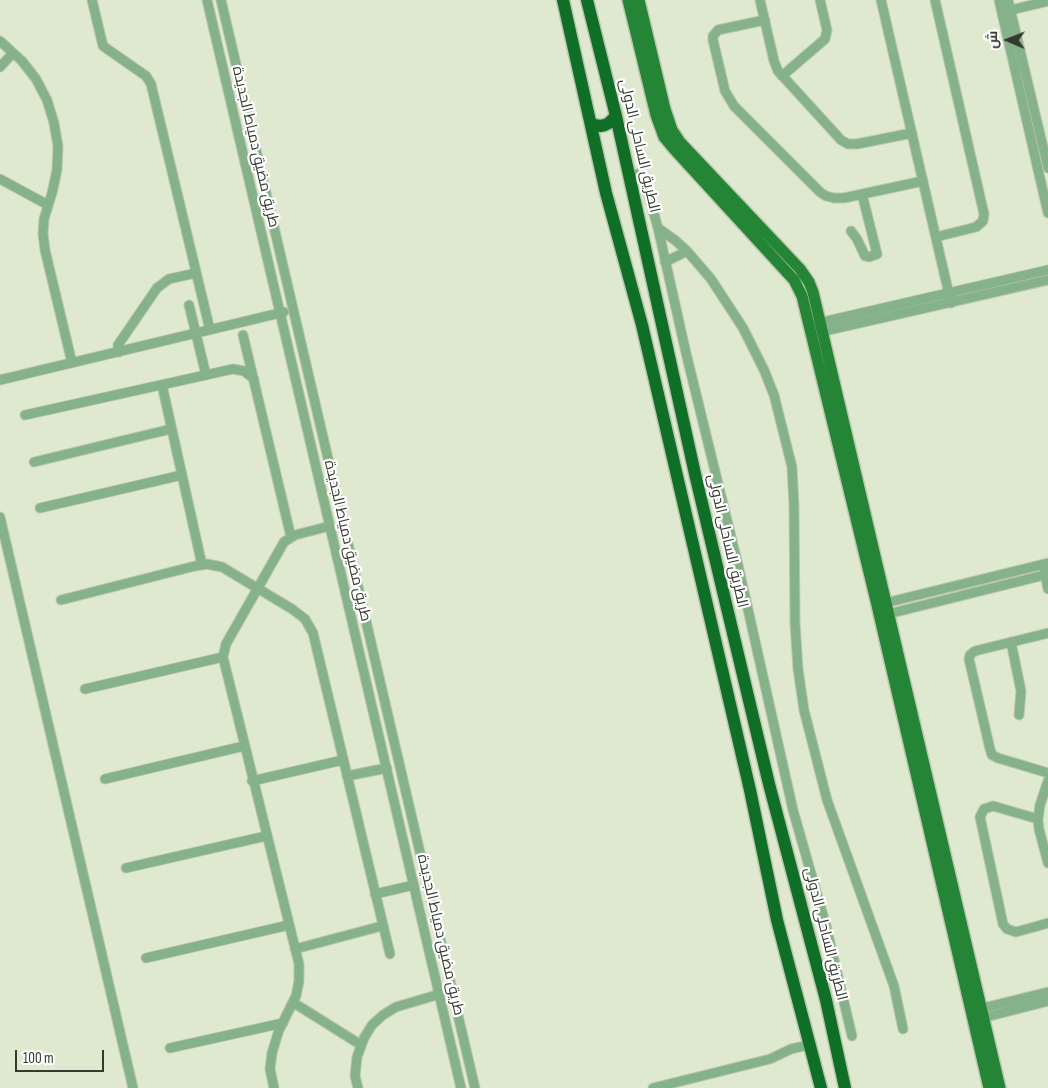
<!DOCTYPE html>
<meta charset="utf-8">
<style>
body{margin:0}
#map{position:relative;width:1048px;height:1088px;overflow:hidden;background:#dee9cf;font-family:"Sofia Sans Condensed",Cairo,sans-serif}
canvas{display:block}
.north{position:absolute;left:983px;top:15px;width:50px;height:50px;-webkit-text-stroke:4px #fff;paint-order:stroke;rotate:271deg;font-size:14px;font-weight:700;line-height:20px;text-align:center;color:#353a2f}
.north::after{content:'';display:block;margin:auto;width:18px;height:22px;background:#353a2f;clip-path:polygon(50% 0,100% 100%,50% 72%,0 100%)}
.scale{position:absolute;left:15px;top:1050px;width:89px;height:22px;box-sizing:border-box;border:2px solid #353a2f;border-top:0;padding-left:6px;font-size:15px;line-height:18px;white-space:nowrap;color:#353a2f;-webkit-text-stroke:4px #fff;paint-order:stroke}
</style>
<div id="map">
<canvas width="1048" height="1088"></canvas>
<div class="north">ش</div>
<div class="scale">100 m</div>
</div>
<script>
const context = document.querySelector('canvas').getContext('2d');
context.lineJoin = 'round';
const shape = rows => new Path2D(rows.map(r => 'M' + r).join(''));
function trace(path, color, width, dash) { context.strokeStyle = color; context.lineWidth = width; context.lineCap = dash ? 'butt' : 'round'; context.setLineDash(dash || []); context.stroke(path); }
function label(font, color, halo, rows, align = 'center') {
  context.font = font + ' "Sofia Sans Condensed",Cairo,sans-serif'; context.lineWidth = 4.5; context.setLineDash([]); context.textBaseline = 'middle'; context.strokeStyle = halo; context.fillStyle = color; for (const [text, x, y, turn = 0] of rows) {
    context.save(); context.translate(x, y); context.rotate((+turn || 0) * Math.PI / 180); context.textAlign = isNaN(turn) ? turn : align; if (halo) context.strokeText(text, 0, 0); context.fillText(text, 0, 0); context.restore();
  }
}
const minor = shape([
 [92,0,103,46,146,76,151,84,210,330],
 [207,0,461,1088],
 [221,0,475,1088],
 [760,0,774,61,778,71,841,140,848,144,857,144,912,133],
 [881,0,951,303],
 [935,0,984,214,983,221,976,227,936,237],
 [999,0,1048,213],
 [1008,0,1048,168],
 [1007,11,1048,1],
 [765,20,718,30,713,36,713,40,725,91,734,106,820,192,826,196,834,198,844,198,923,181],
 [0,41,22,61,36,79,47,100,54,123,58,146,57,170,52,193,44,219,43,234,45,250,72,363],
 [0,67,13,53],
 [782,76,825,39,827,30,820,0],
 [629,176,637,174,644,179,658,228,686,353,738,565,793,810,826,926,852,1036],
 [0,179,48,205],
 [658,228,676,241,687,251,711,279,743,328,764,370,774,395,792,467,794,506,795,623,798,669,804,710,827,800,894,986,903,1029],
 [851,231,857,239,865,256,869,257,877,254,862,194],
 [665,262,687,251],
 [189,305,206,375],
 [814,324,1048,270],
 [816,333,1048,280],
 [243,335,291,537],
 [119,352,118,345,157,288,169,279,196,273],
 [0,380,284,312],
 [162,385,202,565],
 [25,415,233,369,244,371,254,379],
 [34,462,171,429],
 [40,508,182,475],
 [0,517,133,1088],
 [1044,569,1048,589],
 [61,600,195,566,207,564,222,567,292,609,305,619,313,633,390,954],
 [881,604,1048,563],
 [884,615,1048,574],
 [1048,633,975,651,970,655,969,659,990,749,992,755,998,758,1048,773],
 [1011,642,1021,691,1019,715],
 [85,689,223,657],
 [347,776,387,768],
 [105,779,244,746],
 [252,781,343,760],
 [1048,781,1040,805,1038,819,1039,829,1048,863],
 [1038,819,993,806,984,809,980,817,1003,924,1007,929,1016,932,1048,923],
 [126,868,266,836],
 [375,894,414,885],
 [295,949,382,926],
 [146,958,289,925],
 [294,1003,361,1045],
 [975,1010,1048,992],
 [978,1019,1048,1001],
 [170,1048,283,1023],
 [274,1088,270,1069,272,1053,279,1030,296,996,299,981,299,964,223,657,226,644,284,542,295,535,330,526],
 [358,1088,355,1076,357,1057,364,1038,372,1025,383,1015,396,1007,440,994],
 [653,1088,770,1059,791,1049,809,1045]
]);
const major = shape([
 [628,0,656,115,664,137,674,149,794,280,802,296,877,605,989,1088],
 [639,0,665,109,672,130,680,142,800,269,809,282,813,292,1000,1088]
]);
const highway = shape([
 [563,0,606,193,642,325,750,790,777,920,821,1088],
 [587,0,616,116,695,474,769,784,826,1000,845,1088],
 [591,124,600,126,605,125,609,123,616,116]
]);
const streetNames = [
 ["الطريق الساحلى الدولى",639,146,77],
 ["طريق مضيق دمياط الجديدة",255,147,77],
 ["طريق مضيق دمياط الجديدة",347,541,77],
 ["الطريق الساحلى الدولى",727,541,77],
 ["الطريق الساحلى الدولى",825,934,76],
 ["طريق مضيق دمياط الجديدة",440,935,77]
];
trace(minor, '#bcc6af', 11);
trace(major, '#bcc6af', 14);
trace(highway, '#bcc6af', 15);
trace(minor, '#85b288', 9);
trace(major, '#248536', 11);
trace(highway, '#106f26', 12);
label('15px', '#353a2f', '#fff', streetNames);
</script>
